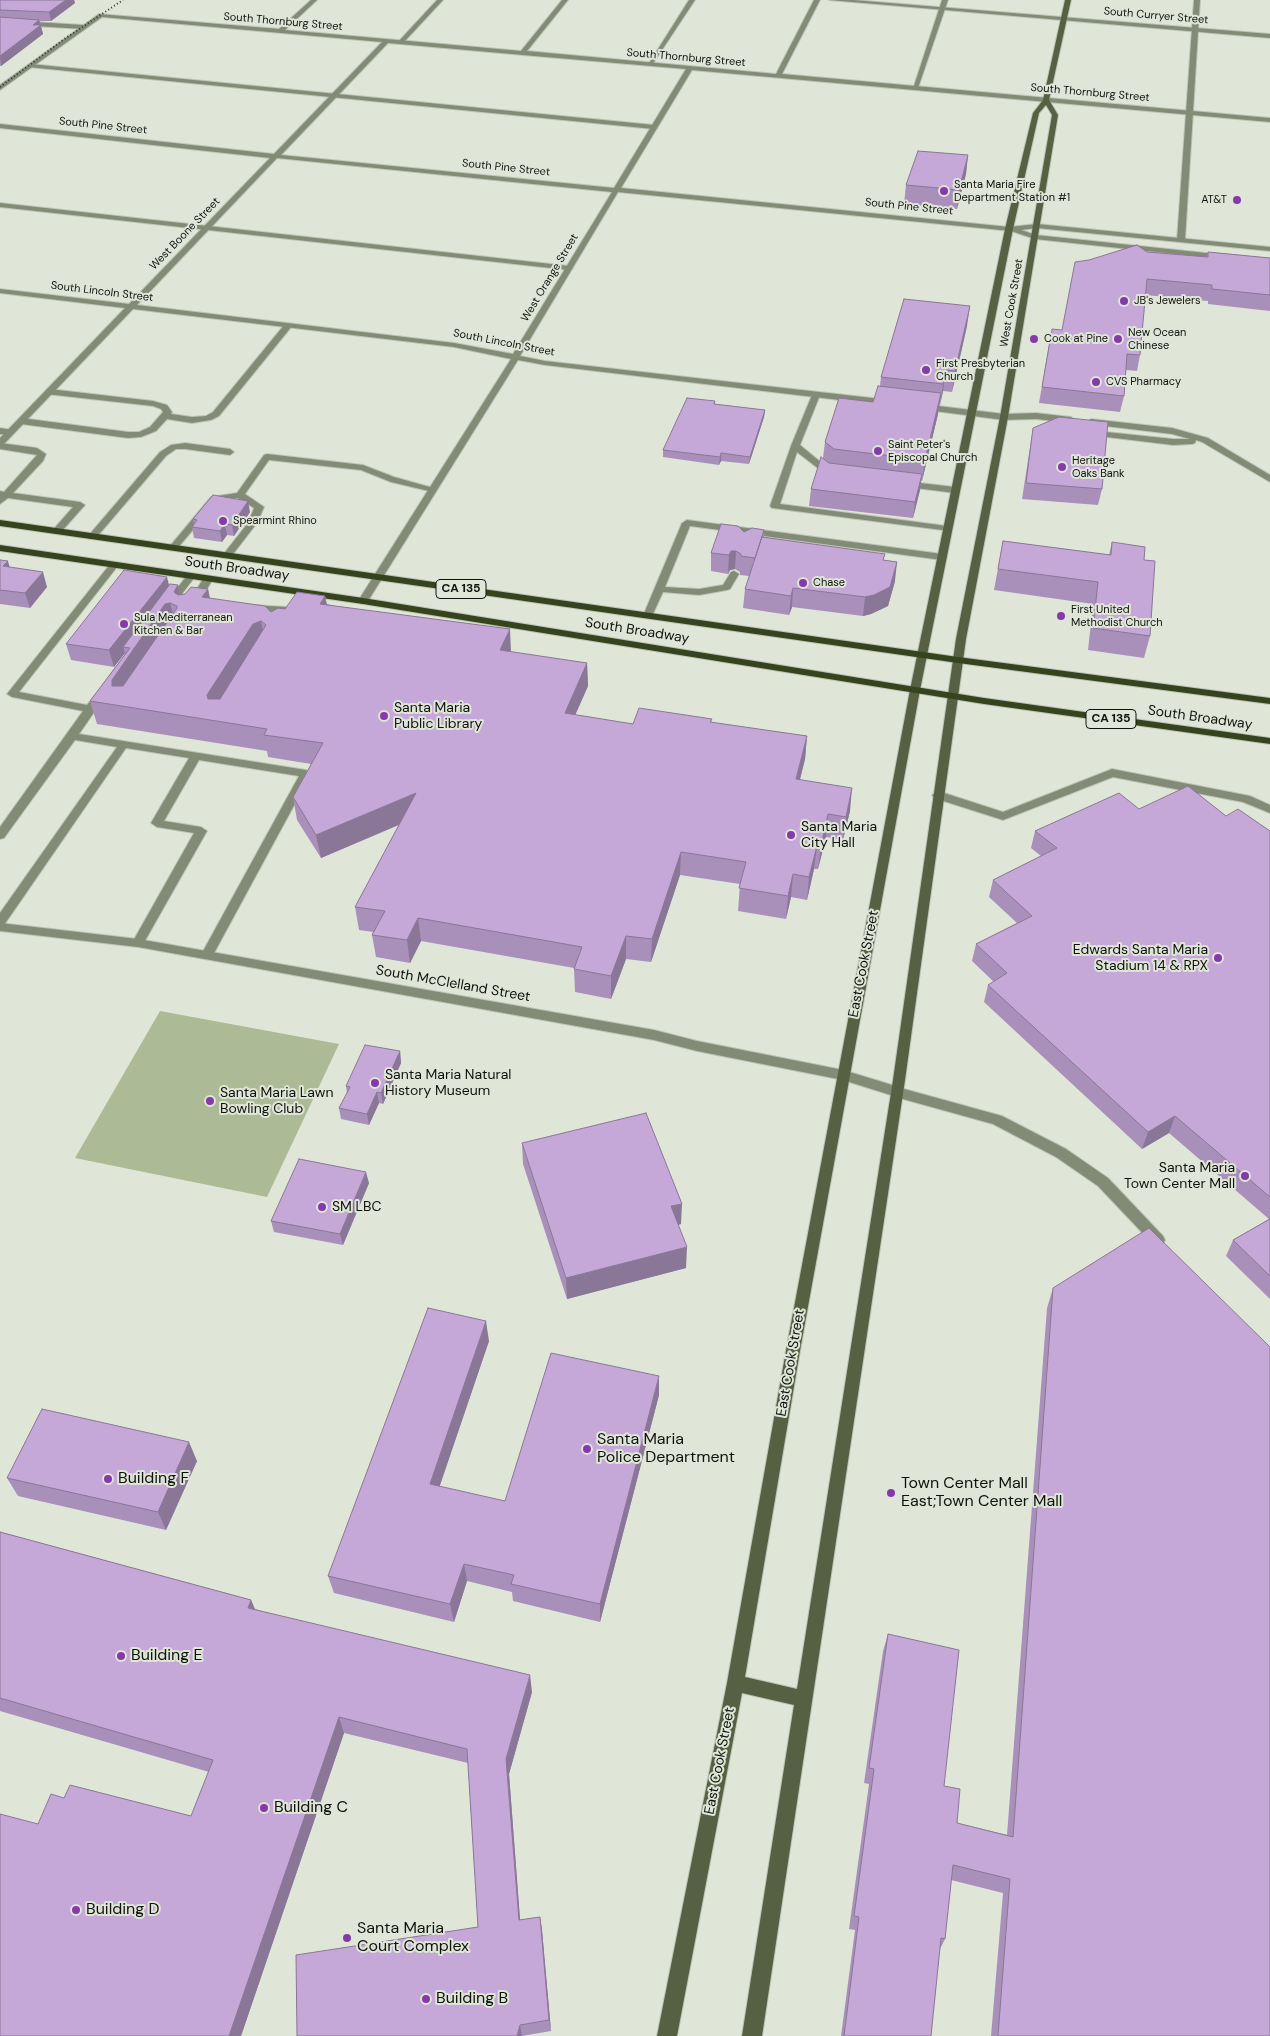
<!DOCTYPE html>
<style>
body{margin:0}
canvas{display:block;background:#dfe6d8}
</style>
<canvas width="1270" height="2036"></canvas>
<script>
const context = document.querySelector('canvas').getContext('2d');
context.lineJoin = 'round';
function fill(path, color) { context.fillStyle = color; context.fill(path, 'evenodd'); }
const shape = rows => new Path2D(rows.map(r => 'M' + r).join(''));
function trace(path, color, width, dash) { context.strokeStyle = color; context.lineWidth = width; context.lineCap = dash ? 'butt' : 'round'; context.setLineDash(dash || []); context.stroke(path); }
function label(font, color, halo, rows, align = 'center') {
  context.font = font + ' "DM Sans",sans-serif'; context.lineWidth = 4; context.setLineDash([]); context.textBaseline = 'middle'; context.strokeStyle = halo; context.fillStyle = color; for (const [text, x, y, turn = 0] of rows) {
    context.save(); context.translate(x, y); context.rotate((+turn || 0) * Math.PI / 180); context.textAlign = isNaN(turn) ? turn : align; if (halo) context.strokeText(text, 0, 0); context.fillText(text, 0, 0); context.restore();
  }
}
const green = shape([
 [160,1011,339,1044,267,1197,75,1158]
]);
const lane = shape([
 [437,0,443,0,403,43,399,43,399,41,437,0],
 [689,0,695,0,652,65,648,65,689,0],
 [942,0,948,0,918,88,913,89,942,0],
 [1194,0,1200,0,1185,240,1181,242,1177,240,1194,0],
 [0,20,84,25,87,27,84,29,0,24,0,20],
 [30,64,654,125,657,127,654,129,28,67,30,64],
 [0,203,569,266,573,268,569,270,0,207,0,203],
 [285,324,292,326,219,416,211,420,192,423,167,419,156,431,141,437,128,438,21,424,17,421,21,418,128,432,139,432,150,427,163,412,161,409,153,406,46,394,46,390,49,389,153,401,167,405,172,412,171,414,192,417,206,416,213,412,285,324],
 [816,392,820,395,800,445,835,474,834,476,828,476,797,452,780,504,947,526,952,529,950,531,772,508,770,506,791,446,812,395,816,392],
 [1036,413,1071,417,1075,420,1071,423,1036,419,1004,420,1000,417,1004,414,1036,413],
 [1091,419,1172,428,1208,438,1270,475,1270,482,1202,442,1196,440,1195,443,1192,444,1173,445,1090,435,1086,432,1087,430,1173,439,1190,439,1172,434,1088,424,1087,422,1091,419],
 [0,428,13,430,14,432,10,435,0,434,0,428],
 [0,443,37,448,46,454,43,461,13,493,80,502,85,505,60,533,54,533,52,531,73,507,8,498,0,504,0,491,4,492,37,455,0,449,0,443],
 [185,443,230,449,234,452,230,455,185,449,176,449,166,456,95,539,89,539,89,535,160,452,171,445,185,443],
 [267,454,363,465,394,477,437,489,433,492,391,482,361,470,269,460,245,494,264,507,257,523,230,558,224,558,222,556,248,523,254,508,238,498,217,501,176,550,170,550,170,546,211,497,237,493,264,455,267,454],
 [903,481,955,487,959,490,955,493,900,486,899,484,903,481],
 [687,520,942,554,947,557,942,560,690,526,665,587,699,589,723,585,731,572,734,571,739,574,730,589,727,590,699,595,663,592,651,618,645,618,643,616,682,523,687,520],
 [114,562,119,565,117,567,19,692,87,705,97,693,105,693,106,695,79,734,306,770,311,774,213,955,207,959,201,955,299,776,199,760,164,821,201,827,207,831,142,946,138,947,132,943,194,833,157,827,151,823,189,758,126,748,4,925,0,926,0,913,117,747,75,740,4,838,0,839,0,827,83,711,12,697,7,694,111,563,114,562],
 [191,573,194,574,194,578,172,607,166,607,166,603,188,574,191,573],
 [208,576,213,579,199,602,197,604,191,604,189,602,203,579,208,576],
 [251,605,288,607,293,610,288,613,248,610,248,606,251,605],
 [1112,769,1250,796,1270,805,1270,813,1243,802,1113,777,1003,820,934,798,932,795,938,791,1003,812,1112,769],
 [897,1087,1002,1116,1066,1149,1108,1178,1163,1236,1165,1240,1163,1244,1158,1246,1153,1244,1098,1186,1056,1157,993,1124,892,1096,891,1092,892,1088,897,1087]
]);
const street = shape([
 [311,0,317,0,285,30,521,51,562,0,568,0,527,51,776,74,814,0,820,0,782,74,1270,118,1270,122,692,70,621,188,1009,227,1037,224,1270,247,1270,251,1037,228,1021,230,1036,235,1225,255,1226,257,1222,259,1035,239,1011,231,618,192,520,356,545,361,890,400,894,403,890,406,545,365,518,360,368,601,363,604,360,603,358,601,511,359,454,347,133,309,3,445,0,446,0,438,125,308,0,293,0,289,129,304,270,158,0,128,0,124,274,154,382,42,102,17,0,90,0,85,99,14,279,29,311,0],
 [388,43,523,55,686,69,614,188,281,155,388,43],
 [277,158,612,192,513,354,454,343,137,305,277,158],
 [829,0,853,0,1270,34,1270,38,829,0],
 [922,404,1004,414,1008,417,1004,420,919,409,919,405,922,404],
 [0,923,138,939,654,1030,697,1041,843,1070,902,1088,903,1092,902,1096,897,1097,843,1080,697,1051,654,1040,138,947,0,931,0,923]
]);
const secondary = shape([
 [1065,0,1071,0,1049,100,1058,115,1008,417,966,639,905,1080,762,2036,742,2036,794,1705,742,1693,677,2036,657,2036,727,1683,787,1345,910,690,1005,229,1033,113,1043,100,1065,0],
 [1046,105,1052,115,1000,417,956,639,893,1080,797,1689,745,1677,801,1345,920,690,1013,229,1039,113,1046,105]
]);
const primary = shape([
 [0,520,958,657,1270,698,1270,704,958,663,0,526,0,520],
 [0,545,363,598,984,698,1270,738,1270,744,984,704,363,604,0,551,0,545]
]);
const rail = shape([
 [0,87,63,40,123,0]
]);
const wall = shape([
 [0,0,74,0,75,3,51,21,40,21,43,34,1,66,0,66],
 [968,155,966,174,957,209,904,204,906,185],
 [1147,252,1206,257,1208,252,1270,258,1270,311,1208,304,1208,301,1145,295,1140,355,1137,371,1126,370,1124,396,1120,412,1039,403,1049,345,1062,330],
 [967,326,952,392,943,391,940,405,939,405,938,414,922,481,921,481,920,490,913,518,809,506,811,489,823,458,825,442,873,402,880,386,881,377],
 [715,401,715,405,765,410,764,417,749,464,721,461,719,465,663,457,663,450],
 [1033,428,1102,489,1098,505,1022,499],
 [250,512,234,536,227,535,222,542,194,538,192,527,194,524,193,519],
 [764,530,764,537,884,560,895,581,888,606,871,614,863,616,792,607,789,615,743,608,745,589,749,576,740,575,740,572,735,569,730,570,728,574,711,571,711,553,744,532],
 [1003,541,1109,555,1112,542,1144,560,1150,636,1144,658,1088,650,1093,604,994,590],
 [0,560,10,567,47,587,30,608,0,604],
 [169,585,178,585,180,595,208,589,210,598,271,612,285,609,325,596,327,604,511,652,587,663,588,686,575,715,633,724,712,719,711,723,807,736,805,759,800,780,850,811,843,840,826,837,818,869,814,869,807,900,791,897,786,919,738,911,740,884,680,875,651,962,626,959,611,999,575,992,574,968,421,941,410,963,376,957,372,935,373,932,359,930,355,907,399,825,321,858,297,820,293,797,311,764,268,757,267,751,97,724,90,701,125,654,125,653,114,667,71,660,66,644],
 [1139,809,1226,816,1270,831,1270,1299,1226,1256,1233,1240,1269,1219,1169,1133,1142,1149,984,1002,988,985,994,982,972,961,976,944,1017,923,989,897,993,880,1041,856,1031,848,1035,831],
 [400,1051,401,1063,383,1104,379,1103,369,1125,341,1119,339,1108,347,1093,346,1086],
 [522,1143,681,1224,678,1225,686,1268,567,1299,523,1164],
 [369,1183,343,1245,274,1232,271,1221],
 [1053,1288,1270,2036,991,2036,1003,1893,951,1880,945,1939,939,1951,931,2036,841,2036,855,1930,849,1929,869,1784,864,1783,883,1651,888,1634,944,1786,957,1823,1007,1835,1047,1308],
 [489,1341,439,1487,505,1501,659,1395,600,1622,513,1601,512,1592,467,1581,454,1622,334,1593,328,1576],
 [197,1461,166,1530,18,1496,7,1478],
 [0,1532,251,1600,255,1609,532,1692,509,1774,520,1920,540,1917,542,1930,551,2031,522,2036,478,1927,468,1763,344,1733,241,2036,38,1824,64,1798,191,1816,209,1772,0,1711]
]);
const shadedWall = shape([
 [66,0,74,0,75,3,51,21,49,12],
 [39,20,43,34,1,66,0,56,33,25],
 [968,155,966,174,957,209,959,190],
 [970,306,967,326,952,392,955,371],
 [946,370,943,391,940,405,943,384],
 [941,393,938,414,922,481,925,460],
 [765,410,764,417,749,464,750,457],
 [721,453,721,461,719,465,720,457],
 [922,474,920,490,913,518,915,502],
 [248,501,250,512,234,536,232,525],
 [225,524,227,535,222,542,220,531],
 [731,551,736,551,735,569,730,570,728,574,729,555],
 [8,561,12,576,3,566],
 [897,562,895,581,888,606,871,614,863,616,865,597],
 [43,572,47,587,30,608,25,593],
 [167,577,171,593,123,647,125,653,114,667,109,650],
 [178,585,183,607,174,592],
 [793,588,792,607,789,615,791,596],
 [208,589,212,612,202,597],
 [325,596,329,618,320,604],
 [170,603,176,625,118,703,112,686,112,680,165,604],
 [261,621,265,643,212,718,207,695,253,624],
 [510,629,511,652,500,650],
 [587,663,588,686,566,736,565,713],
 [807,736,805,759,794,802,796,779],
 [852,788,850,811,843,840,846,817],
 [416,793,419,816,321,858,316,835],
 [828,814,826,837,818,869,821,846],
 [817,846,814,869,807,900,809,877],
 [681,852,680,875,651,962,652,939],
 [793,874,791,897,786,919,788,896],
 [418,918,421,941,410,963,407,940],
 [626,936,626,959,611,999,611,976],
 [400,1051,401,1063,383,1104,381,1093],
 [377,1092,379,1103,369,1125,367,1114],
 [1175,1116,1169,1133,1142,1149,1148,1132],
 [366,1172,369,1183,343,1245,340,1234],
 [682,1204,681,1224,670,1227,671,1206],
 [687,1247,686,1268,567,1299,566,1278],
 [486,1321,489,1341,434,1503,430,1484],
 [659,1376,659,1395,600,1622,600,1604],
 [189,1442,197,1461,166,1530,158,1512],
 [464,1564,467,1581,454,1622,450,1604],
 [251,1600,258,1617,248,1608],
 [530,1675,532,1692,509,1774,521,1932,519,1920,506,1759],
 [339,1717,344,1733,241,2036,229,2036],
 [540,1917,542,1930,551,2031,549,2020],
 [520,2025,522,2036,517,2036]
]);
const building = shape([
 [0,0,66,0,49,12,0,10,0,0],
 [0,17,39,20,33,25,41,25,0,56,0,17],
 [918,151,968,155,959,190,906,185,918,151],
 [1137,245,1147,252,1208,257,1208,252,1270,258,1270,295,1212,289,1212,285,1147,279,1140,355,1127,354,1124,396,1042,387,1052,329,1062,330,1075,262,1089,260,1137,245],
 [904,299,970,306,955,371,946,370,943,384,881,377,904,299],
 [878,386,941,393,925,460,834,449,825,442,839,398,873,402,878,386],
 [687,398,715,401,714,404,765,410,750,457,721,453,720,457,663,450,687,398],
 [1059,417,1108,422,1102,489,1026,483,1033,428,1059,417],
 [821,457,829,463,922,474,915,502,811,489,821,457],
 [213,495,248,501,232,525,225,524,220,531,192,527,197,520,193,519,213,495],
 [721,524,738,526,744,532,752,528,764,530,755,558,741,556,741,554,736,551,731,551,729,555,711,553,721,524],
 [762,537,885,554,883,560,897,562,890,587,874,595,865,597,793,588,791,596,745,589,762,537],
 [1003,541,1111,555,1112,542,1145,547,1144,560,1155,561,1150,636,1093,628,1098,582,998,569,1003,541],
 [0,560,8,561,3,566,43,572,25,593,0,590,0,560],
 [124,570,167,577,109,650,66,644,124,570],
 [170,584,178,585,174,592,178,595,185,594,191,587,208,589,202,597,265,606,271,612,278,608,285,609,297,592,325,596,320,604,510,629,500,650,587,663,565,713,633,724,639,708,712,719,710,722,807,736,796,779,852,788,846,817,828,814,821,846,817,846,809,877,793,874,788,896,739,888,746,862,681,852,652,939,626,936,611,976,574,969,582,947,418,918,407,940,372,935,385,911,355,907,416,793,316,835,293,797,323,743,264,735,267,729,90,701,130,648,123,647,170,584],
 [170,603,177,606,177,608,123,686,112,686,112,680,165,604,170,603],
 [261,621,266,625,220,699,208,699,207,695,253,624,261,621],
 [1188,786,1226,816,1238,809,1270,831,1270,1197,1175,1116,1148,1132,988,985,1007,973,976,944,1032,916,993,880,1057,848,1035,831,1119,793,1139,809,1188,786],
 [365,1045,400,1051,381,1093,377,1092,367,1114,339,1108,350,1087,346,1086,365,1045],
 [646,1113,682,1204,671,1206,687,1247,566,1278,522,1143,646,1113],
 [299,1159,366,1172,340,1234,271,1221,299,1159],
 [1270,1219,1270,1276,1233,1240,1270,1219],
 [1149,1228,1270,1347,1270,2036,998,2036,1010,1879,953,1865,945,1939,941,1938,931,2036,844,2036,859,1917,854,1916,874,1769,869,1768,888,1634,959,1650,944,1786,960,1789,957,1823,1013,1837,1053,1288,1149,1228],
 [428,1308,486,1321,430,1484,505,1501,551,1353,659,1376,600,1604,511,1584,514,1575,464,1564,450,1604,328,1576,428,1308],
 [42,1409,189,1442,158,1512,7,1478,42,1409],
 [0,1532,251,1600,248,1608,530,1675,506,1759,519,1920,540,1917,549,2020,520,2025,517,2036,297,2036,296,1955,478,1927,467,1749,339,1717,229,2036,0,2036,0,1814,38,1824,51,1794,64,1798,70,1785,191,1816,213,1760,0,1698,0,1532]
]);
const markers = [
 [944,191,5,"#853aab"],
 [1237,200,5,"#853aab"],
 [1124,301,5,"#853aab"],
 [1034,339,5,"#853aab"],
 [1118,339,5,"#853aab"],
 [926,370,5,"#853aab"],
 [1096,382,5,"#853aab"],
 [878,451,5,"#853aab"],
 [1062,467,5,"#853aab"],
 [223,521,5,"#853aab"],
 [803,583,5,"#853aab"],
 [1061,616,5,"#853aab"],
 [124,624,5,"#853aab"],
 [384,716,5,"#853aab"],
 [791,835,5,"#853aab"],
 [1218,958,5,"#853aab"],
 [375,1083,5,"#853aab"],
 [210,1101,5,"#853aab"],
 [1245,1176,5,"#853aab"],
 [322,1207,5,"#853aab"],
 [587,1449,5,"#853aab"],
 [108,1479,5,"#853aab"],
 [891,1493,5,"#853aab"],
 [121,1656,5,"#853aab"],
 [264,1808,5,"#853aab"],
 [76,1910,5,"#853aab"],
 [347,1938,5,"#853aab"],
 [426,1999,5,"#853aab"]
];
const farStreetnames = [
 ["South Curryer Street",1156,16,5],
 ["South Thornburg Street",283,22,5],
 ["South Thornburg Street",686,58,5],
 ["South Thornburg Street",1090,93,5],
 ["South Pine Street",103,126,6],
 ["South Pine Street",506,168,6],
 ["South Pine Street",909,207,6],
 ["West Boone Street",185,234,-46],
 ["West Orange Street",550,278,-59],
 ["South Lincoln Street",102,292,7],
 ["West Cook Street",1012,303,-80],
 ["South Lincoln Street",504,343,11]
];
const farPoinames = [
 ["Santa Maria Fire",954,185],
 ["Department Station #1",954,198],
 ["AT&T",1227,200,"right"],
 ["JB's Jewelers",1134,301],
 ["New Ocean",1128,333],
 ["Chinese",1128,346],
 ["Cook at Pine",1044,339],
 ["First Presbyterian",936,364],
 ["Church",936,377],
 ["CVS Pharmacy",1106,382],
 ["Saint Peter's",888,445],
 ["Episcopal Church",888,458],
 ["Heritage",1072,461],
 ["Oaks Bank",1072,474],
 ["Spearmint Rhino",233,521],
 ["Chase",813,583],
 ["First United",1071,610],
 ["Methodist Church",1071,623],
 ["Sula Mediterranean",134,618],
 ["Kitchen & Bar",134,631]
];
const shields = [
 [461,589,50],
 [1111,719,50]
];
const shieldNames = [
 ["CA 135",461,589],
 ["CA 135",1111,719]
];
const streetNames = [
 ["South Broadway",237,569,8],
 ["South Broadway",637,631,9],
 ["South Broadway",1200,718,8],
 ["East Cook Street",864,964,-79],
 ["South McClelland Street",453,984,10],
 ["East Cook Street",791,1363,-80],
 ["East Cook Street",720,1761,-79]
];
const poiNames = [
 ["Santa Maria",394,708],
 ["Public Library",394,724],
 ["Santa Maria",801,827],
 ["City Hall",801,843],
 ["Edwards Santa Maria",1208,950,"right"],
 ["Stadium 14 & RPX",1208,966,"right"],
 ["Santa Maria Natural",385,1075],
 ["History Museum",385,1091],
 ["Santa Maria Lawn",220,1093],
 ["Bowling Club",220,1109],
 ["Santa Maria",1235,1168,"right"],
 ["Town Center Mall",1235,1184,"right"],
 ["SM LBC",332,1207]
];
const nearPoinames = [
 ["Santa Maria",597,1440],
 ["Police Department",597,1458],
 ["Building F",118,1479],
 ["Town Center Mall",901,1484],
 ["East;Town Center Mall",901,1502],
 ["Building E",131,1656],
 ["Building C",274,1808],
 ["Building D",86,1910],
 ["Santa Maria",357,1929],
 ["Court Complex",357,1947],
 ["Building B",436,1999]
];
fill(green, '#acbb96');
trace(lane, '#bec4b7', 2);
trace(street, '#bec4b7', 2);
trace(secondary, '#bec4b7', 2);
trace(primary, '#bec4b7', 2);
fill(lane, '#828b75');
fill(street, '#828b75');
fill(secondary, '#556142');
fill(primary, '#35441d');
trace(rail, '#32352e', 2, [1, 2.5]);
fill(wall, '#a990ba');
fill(shadedWall, '#8a7697');
fill(building, '#c5a8d8');
trace(building, '#8a7697', 1);
for (const [x, y, r, color] of markers) { const dot = new Path2D(); dot.arc(x, y, r, 0, 2 * Math.PI); context.fillStyle = color; context.fill(dot); trace(dot, '#dfe6d8', 2); }
label('11px', '#0f110c', '#dfe6d8', farStreetnames);
label('11px', '#0f110c', '#dfe6d8', farPoinames, 'left');
for (const [x, y, w] of shields) { const box = new Path2D(); box.roundRect(x - w / 2, y - 9.5, w, 19, 4); context.fillStyle = '#dfe6d8'; context.fill(box); trace(box, '#0f110c', 1); }
label('bold 12px', '#0f110c', null, shieldNames);
label('14px', '#0f110c', '#dfe6d8', streetNames);
label('14px', '#0f110c', '#dfe6d8', poiNames, 'left');
label('16px', '#0f110c', '#dfe6d8', nearPoinames, 'left');
</script>
